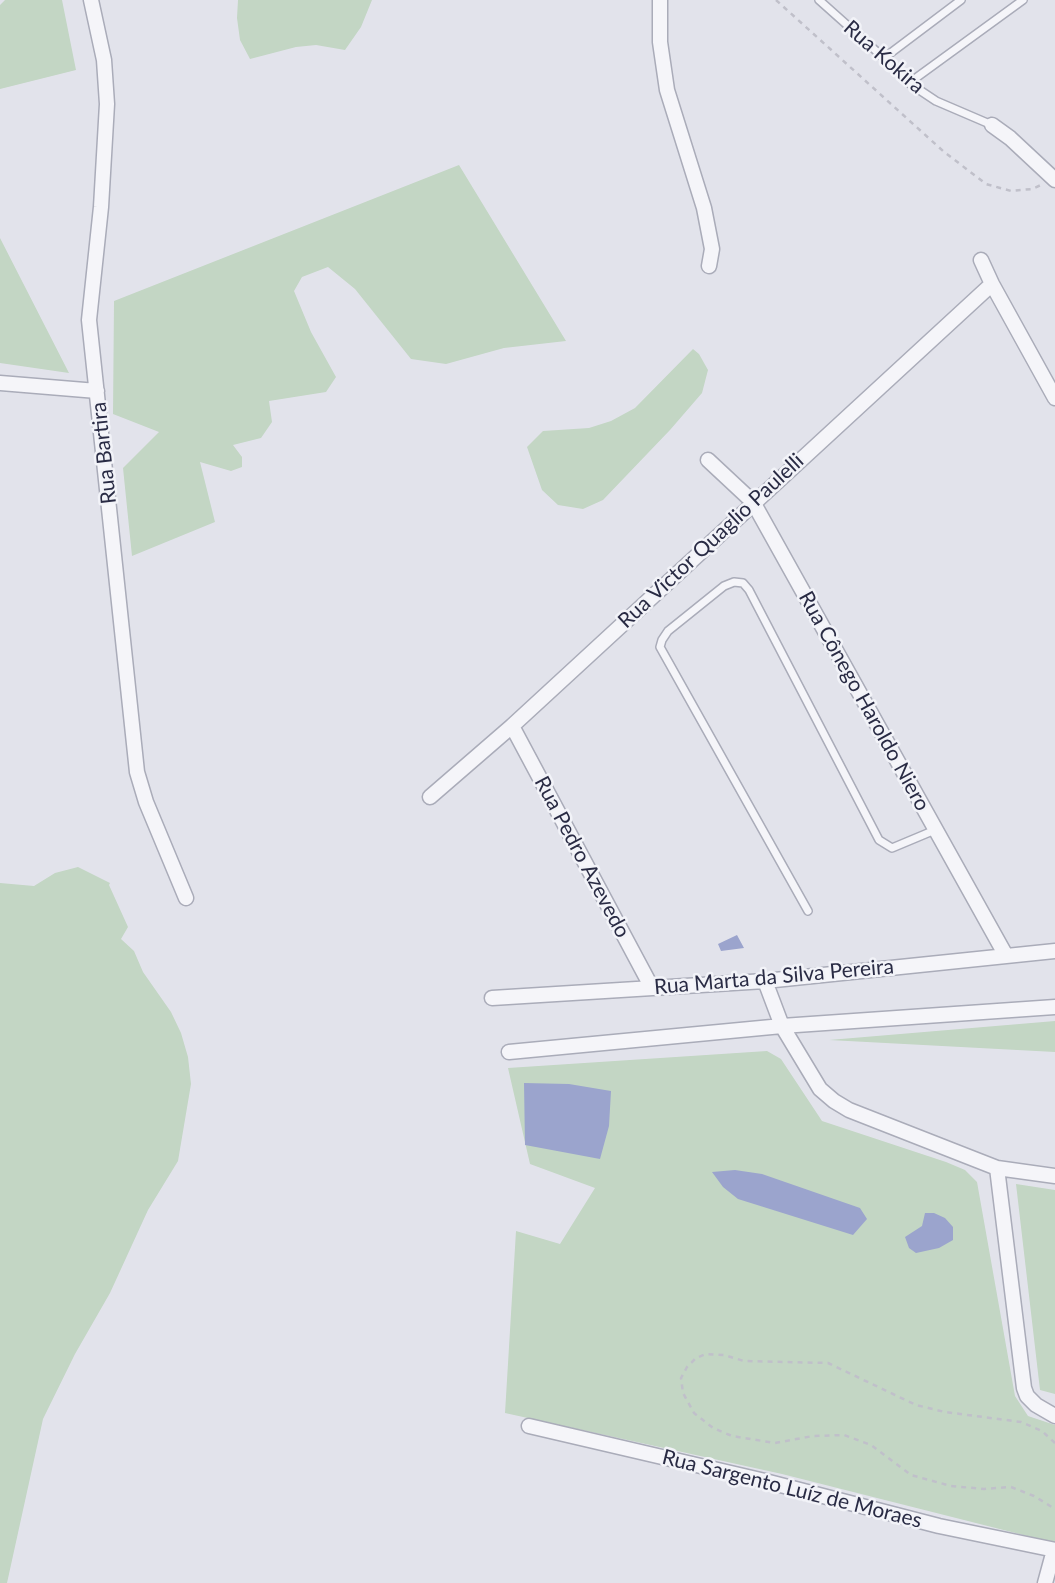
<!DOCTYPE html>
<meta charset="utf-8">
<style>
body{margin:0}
canvas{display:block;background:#e2e3eb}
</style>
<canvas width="1055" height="1583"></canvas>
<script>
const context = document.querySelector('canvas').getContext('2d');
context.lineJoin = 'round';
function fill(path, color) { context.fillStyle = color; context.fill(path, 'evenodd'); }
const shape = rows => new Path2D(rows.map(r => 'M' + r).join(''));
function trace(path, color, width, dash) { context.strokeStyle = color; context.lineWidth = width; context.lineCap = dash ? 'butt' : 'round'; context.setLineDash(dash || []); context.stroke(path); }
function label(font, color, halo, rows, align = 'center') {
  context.font = font + ' Lato,sans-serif'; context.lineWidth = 5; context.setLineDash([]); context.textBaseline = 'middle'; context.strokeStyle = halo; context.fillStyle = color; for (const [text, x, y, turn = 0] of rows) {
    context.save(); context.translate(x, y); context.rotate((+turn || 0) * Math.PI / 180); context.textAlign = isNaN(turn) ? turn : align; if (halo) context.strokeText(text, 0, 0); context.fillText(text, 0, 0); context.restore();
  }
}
const green = shape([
 [5,0,62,0,76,70,0,89,0,5],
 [238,0,372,0,361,27,345,50,316,45,296,47,250,59,240,40,237,18],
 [459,165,566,341,504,348,446,364,411,359,355,289,328,267,302,277,294,291,311,332,336,377,326,392,269,401,272,422,261,438,233,445,242,457,242,467,231,471,200,462,215,522,132,556,123,468,159,432,113,414,114,301],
 [0,238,69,373,0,363],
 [693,349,699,354,708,370,702,393,670,430,603,500,583,509,558,505,542,490,527,447,543,431,589,428,611,421,635,408],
 [78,867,110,883,109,885,128,927,121,939,134,951,143,972,171,1012,181,1033,188,1057,191,1084,178,1161,148,1210,110,1293,75,1354,43,1419,7,1583,0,1583,0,883,34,886,55,873],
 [1055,1021,1055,1052,829,1040],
 [767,1051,781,1059,822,1121,946,1162,965,1170,977,1182,1015,1396,1028,1416,1055,1425,1055,1543,782,1474,505,1413,516,1231,560,1244,595,1188,530,1164,508,1068],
 [1016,1184,1055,1190,1055,1394,1040,1390]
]);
const water = shape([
 [737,935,744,948,721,951,718,944],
 [524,1083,569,1084,611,1091,609,1126,600,1159,525,1145],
 [735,1170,762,1174,860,1208,867,1219,853,1235,738,1199,723,1187,712,1172],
 [925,1213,934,1213,945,1218,953,1227,953,1240,939,1248,916,1253,909,1248,905,1237,922,1226]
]);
const path = shape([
 [776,0,943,151,986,184,1011,191,1032,189,1041,185],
 [1055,1443,1042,1431,1021,1422,945,1412,916,1405,828,1363,744,1361,724,1355,706,1354,696,1358,687,1367,681,1378,683,1393,694,1413,713,1428,732,1436,775,1443,813,1436,844,1435,871,1445,911,1475,951,1486,984,1489,1011,1487,1034,1496,1055,1509]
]);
const lane = shape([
 [819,0,884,58,909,83,936,101,992,125],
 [884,58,961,0],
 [909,83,1023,0],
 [808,911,660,647,662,640,668,631,724,586,734,582,743,583,749,590,879,840,892,848,935,830]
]);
const street = shape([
 [91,0,104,60,107,104,101,207,89,320,137,772,146,802,186,898],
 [660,0,660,42,667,90,704,208,712,249,709,266],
 [992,125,1010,138,1055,180],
 [981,260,992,284,1055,398],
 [0,383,97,391],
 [708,460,753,502,1005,954],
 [512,726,652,988],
 [430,797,512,726,992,284],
 [765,981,782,1026,820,1089,834,1101,849,1110,997,1168,1055,1176],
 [492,998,765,981,1055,951],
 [509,1052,782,1026,1055,1007],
 [997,1168,1024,1388,1027,1396,1036,1405,1055,1416],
 [529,1426,765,1481,939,1526,1055,1550],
 [1045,1583,1054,1550]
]);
const streetNames = [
 ["Rua Kokira",884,57,41],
 ["Rua Bartira",104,453,-96],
 ["Rua Victor Quaglio Paulelli",711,541,-43],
 ["Rua Cônego Haroldo Niero",864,701,61],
 ["Rua Pedro Azevedo",582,857,62],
 ["Rua Marta da Silva Pereira",774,977,-5],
 ["Rua Sargento Luíz de Moraes",792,1489,14]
];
fill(green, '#c3d6c4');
fill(water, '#9ba4cd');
trace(lane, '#aaacb9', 10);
trace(street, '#aaacb9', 17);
trace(path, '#c0c0ca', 2.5, [5, 5]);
trace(lane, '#f5f5f9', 7);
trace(street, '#f5f5f9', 14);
label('21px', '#292b44', '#f2f3f8', streetNames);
</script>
